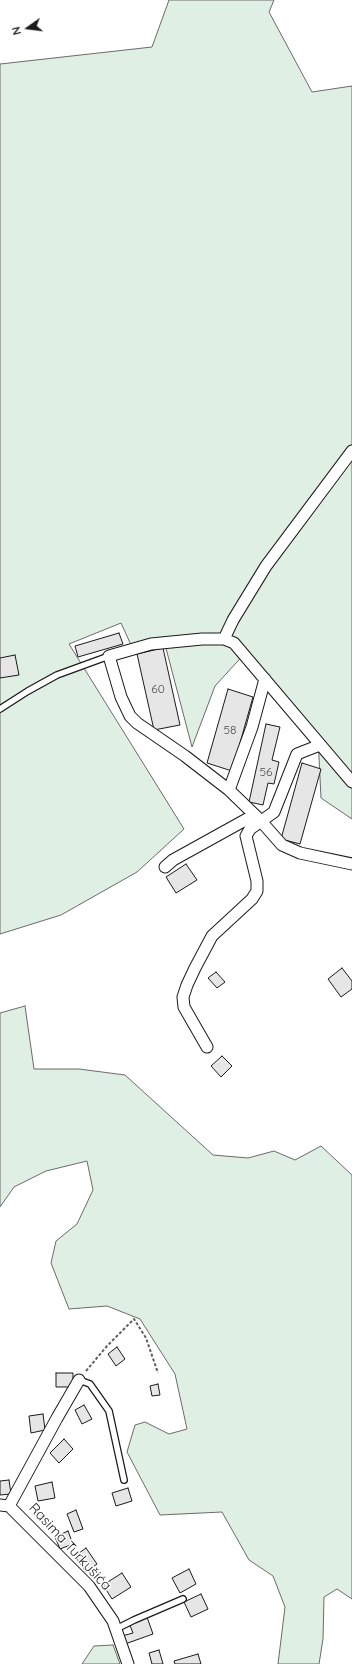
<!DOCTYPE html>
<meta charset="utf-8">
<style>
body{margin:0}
#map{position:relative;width:352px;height:1664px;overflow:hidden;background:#fff;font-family:Quicksand,sans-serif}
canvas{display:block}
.north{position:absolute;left:8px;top:8px;width:40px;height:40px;-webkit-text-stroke:3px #fff;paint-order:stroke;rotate:256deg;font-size:11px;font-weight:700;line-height:16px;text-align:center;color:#1a1a1a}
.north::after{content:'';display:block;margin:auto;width:14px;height:18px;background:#1a1a1a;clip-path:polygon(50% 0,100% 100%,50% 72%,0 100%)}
</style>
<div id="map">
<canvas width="352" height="1664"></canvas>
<div class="north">N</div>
</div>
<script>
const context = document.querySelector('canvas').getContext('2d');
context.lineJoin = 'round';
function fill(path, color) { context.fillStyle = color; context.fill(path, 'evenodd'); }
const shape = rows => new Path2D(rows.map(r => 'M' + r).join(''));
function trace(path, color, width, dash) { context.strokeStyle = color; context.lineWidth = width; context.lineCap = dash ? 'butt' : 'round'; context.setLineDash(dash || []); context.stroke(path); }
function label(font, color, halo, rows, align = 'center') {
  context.font = font + ' Quicksand,sans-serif'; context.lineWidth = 3; context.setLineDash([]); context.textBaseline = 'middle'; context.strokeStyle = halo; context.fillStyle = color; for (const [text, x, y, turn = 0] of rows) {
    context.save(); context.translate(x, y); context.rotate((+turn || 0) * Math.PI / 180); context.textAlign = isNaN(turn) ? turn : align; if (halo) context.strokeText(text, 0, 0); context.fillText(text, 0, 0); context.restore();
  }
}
const green = shape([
 [169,0,274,0,269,12,312,92,352,86,352,819,321,798,318,737,247,651,215,686,192,747,163,637,131,645,121,623,69,644,184,829,137,872,61,915,0,934,0,64,152,47,169,0],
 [25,1006,34,1069,79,1069,125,1075,213,1155,248,1158,274,1151,295,1160,321,1146,352,1175,352,1599,337,1589,324,1597,323,1639,319,1664,278,1664,285,1607,273,1576,249,1560,222,1512,160,1515,127,1452,135,1425,145,1422,169,1434,187,1429,175,1374,140,1319,107,1306,69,1309,51,1263,56,1241,77,1224,93,1190,87,1161,46,1171,14,1187,0,1207,0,1013,25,1006],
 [113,1645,120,1664,82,1664,94,1646,113,1645]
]);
const building = shape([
 [119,633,123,644,78,657,75,646,119,633],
 [163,648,180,725,154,730,137,654,163,648],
 [15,655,19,675,0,678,0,658,15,655],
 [228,689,253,697,232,771,207,763,228,689],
 [266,724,280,727,272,760,279,762,274,784,268,783,263,805,249,802,266,724],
 [302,763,321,769,300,844,281,839,302,763],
 [186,864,197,880,176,893,166,877,186,864],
 [342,968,352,981,352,989,341,997,328,979,342,968],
 [216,972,225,982,217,988,208,978,216,972],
 [222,1056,232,1066,221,1077,211,1066,222,1056],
 [117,1347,125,1359,116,1366,108,1354,117,1347],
 [56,1373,73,1373,73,1387,56,1387,56,1373],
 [158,1384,160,1395,152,1396,150,1386,158,1384],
 [84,1405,92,1419,82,1424,75,1410,84,1405],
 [43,1414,45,1430,31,1433,29,1416,43,1414],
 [64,1439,73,1449,59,1463,50,1453,64,1439],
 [9,1480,11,1494,0,1495,0,1481,9,1480],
 [52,1482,55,1498,38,1501,35,1486,52,1482],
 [128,1488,132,1501,116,1506,112,1493,128,1488],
 [76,1510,83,1529,74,1532,67,1514,76,1510],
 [68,1531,73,1544,60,1549,55,1537,68,1531],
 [86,1548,97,1564,86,1572,75,1556,86,1548],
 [189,1569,196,1584,180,1593,172,1578,189,1569],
 [122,1573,131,1587,112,1599,103,1585,122,1573],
 [201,1594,208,1609,191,1617,184,1602,201,1594],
 [147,1617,153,1634,125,1644,122,1636,133,1633,129,1623,147,1617],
 [159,1650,163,1664,152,1664,149,1653,159,1650],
 [198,1654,201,1664,175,1664,174,1661,198,1654]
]);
const path = shape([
 [86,1371,107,1346,134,1319,146,1338,158,1373]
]);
const lane = shape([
 [0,709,28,691,57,675,109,656],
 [79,1380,90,1384,109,1411,124,1480],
 [116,1629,134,1620,183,1599]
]);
const street = shape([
 [224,639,233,620,266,566,352,451],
 [352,782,234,643,224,639,202,639,151,644,109,656,121,697,130,716,137,723,185,756,229,790,260,820,282,845,300,853,352,864],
 [229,790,252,727,265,679],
 [165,867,173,860,247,819,260,820],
 [207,1047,184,1007,183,997,187,985,195,968,212,936,252,899,257,891,257,881,246,836,250,829,274,812,297,754,320,745],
 [0,1505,9,1506,89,1586,113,1621,128,1664],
 [9,1506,57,1418,79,1380]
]);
const numberNames = [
 ["60",158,689],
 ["58",230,730],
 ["56",266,772]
];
const streetNames = [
 ["Rasima Turkušića",70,1547,47]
];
fill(green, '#e0efe3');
trace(green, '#6a6a6a', 1);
fill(building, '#e6e6e6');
trace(building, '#1a1a1a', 1);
trace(lane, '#1a1a1a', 8);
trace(street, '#1a1a1a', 13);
trace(path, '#5f5f5f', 2, [3, 2]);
trace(lane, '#fff', 5.5);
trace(street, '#fff', 11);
label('12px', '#4d4d4d', null, numberNames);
label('14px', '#1a1a1a', '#fff', streetNames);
</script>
